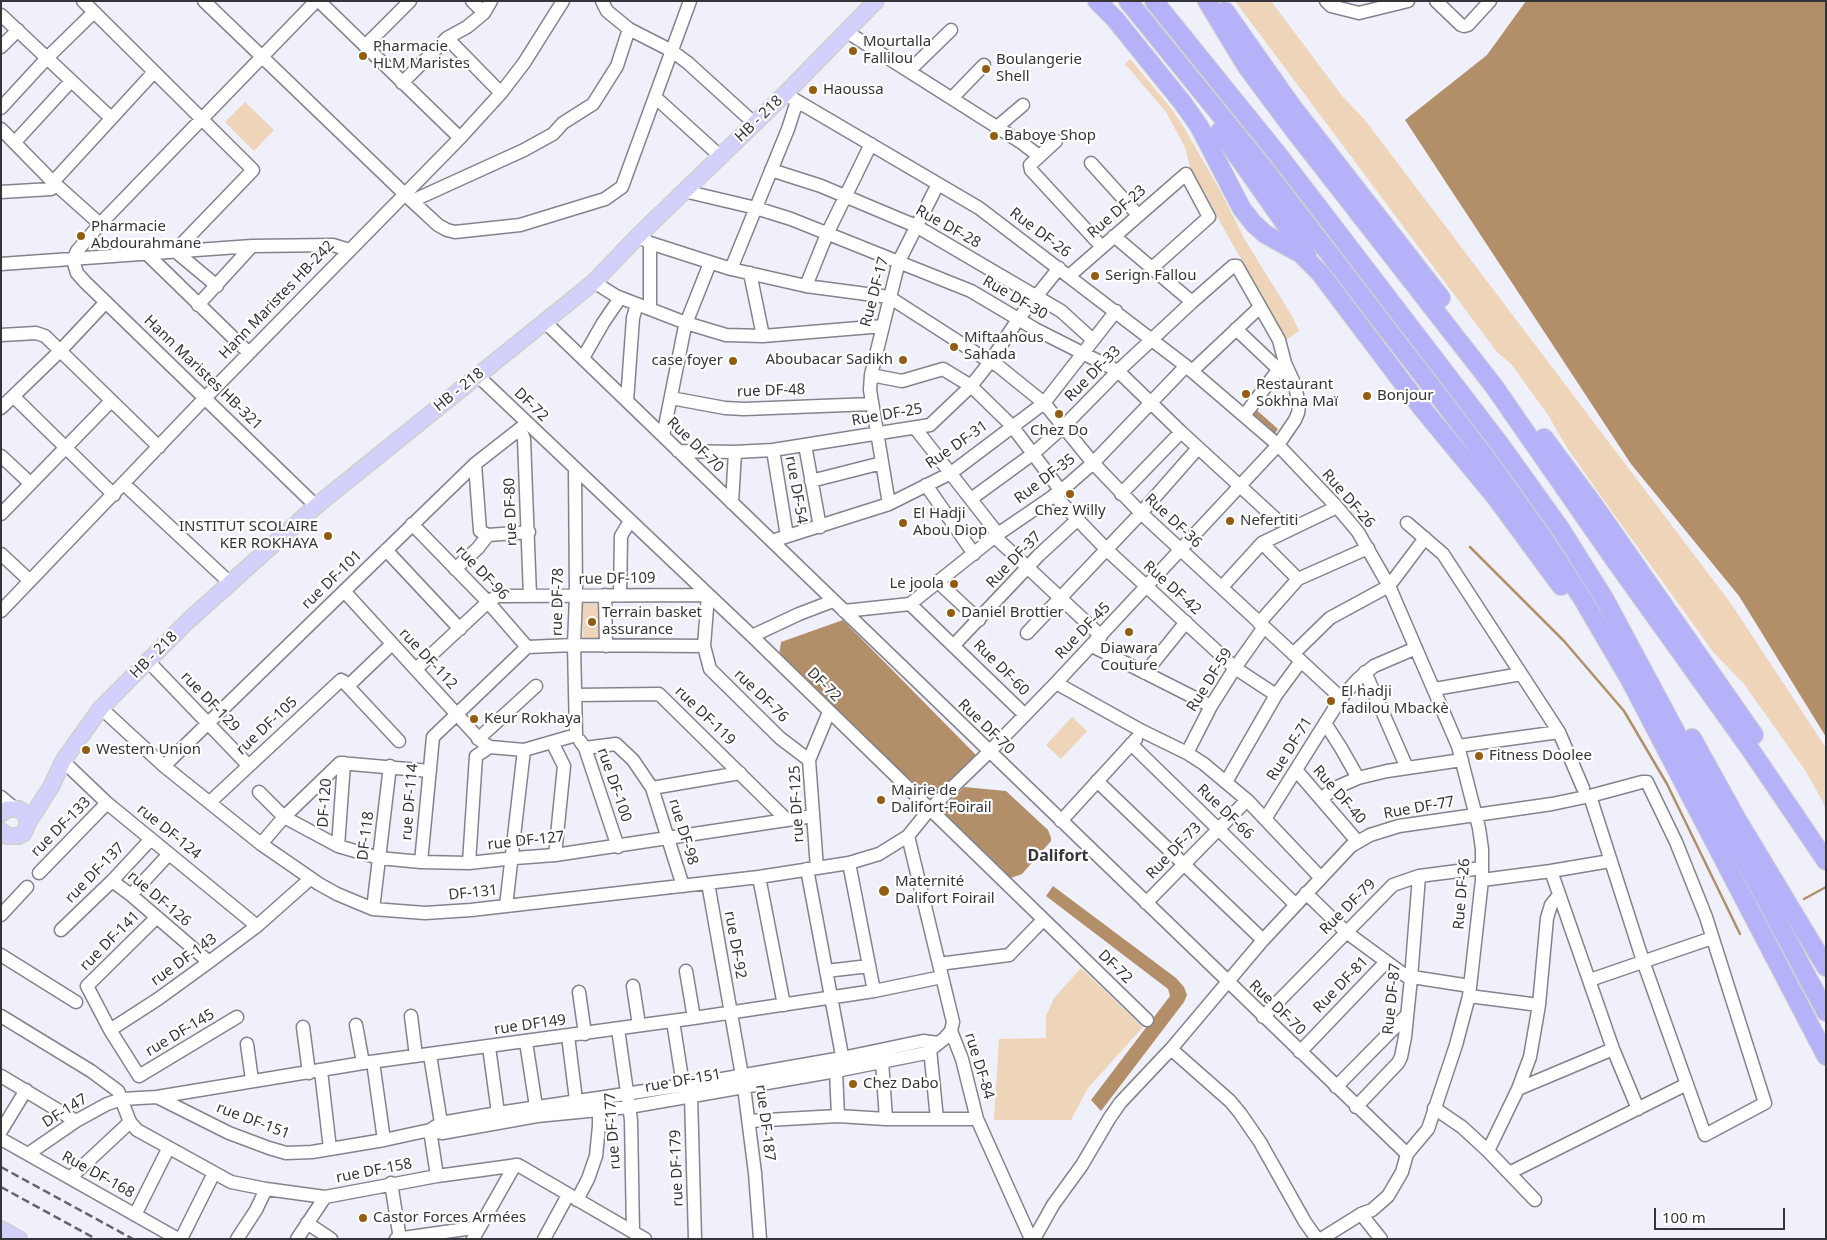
<!DOCTYPE html>
<meta charset="utf-8">
<style>
body{margin:0}
#map{position:relative;width:1827px;height:1240px;overflow:hidden;background:#eff0fa;font-family:"Noto Sans",sans-serif}
canvas{display:block}
.frame{position:absolute;inset:0;border:2px solid #353539;pointer-events:none}
.scale{position:absolute;left:1654px;top:1208px;width:131px;height:22px;box-sizing:border-box;border:2px solid #353539;border-top:0;padding-left:6px;font-size:15px;line-height:18px;white-space:nowrap;color:#353539;-webkit-text-stroke:4px #fff;paint-order:stroke}
</style>
<div id="map">
<canvas width="1827" height="1240"></canvas>
<div class="frame"></div>
<div class="scale">100 m</div>
</div>
<script>
const context = document.querySelector('canvas').getContext('2d');
context.lineJoin = 'round';
function fill(path, color) { context.fillStyle = color; context.fill(path, 'evenodd'); }
const shape = rows => new Path2D(rows.map(r => 'M' + r).join(''));
function trace(path, color, width, dash) { context.strokeStyle = color; context.lineWidth = width; context.lineCap = dash ? 'butt' : 'round'; context.setLineDash(dash || []); context.stroke(path); }
function label(font, color, halo, rows, align = 'center') {
  context.font = font + ' "Noto Sans",sans-serif'; context.lineWidth = 4.5; context.setLineDash([]); context.textBaseline = 'middle'; context.strokeStyle = halo; context.fillStyle = color; for (const [text, x, y, turn = 0] of rows) {
    context.save(); context.translate(x, y); context.rotate((+turn || 0) * Math.PI / 180); context.textAlign = isNaN(turn) ? turn : align; if (halo) context.strokeText(text, 0, 0); context.fillText(text, 0, 0); context.restore();
  }
}
const green = shape([
 [1235,1,1271,1,1343,97,1365,120,1732,605,1826,748,1826,812,1823,802,1805,770,1744,684,1714,653,1608,506,1566,446,1548,415,1512,365,1497,352],
 [1130,59,1170,107,1183,126,1221,192,1245,240,1292,316,1299,331,1286,340,1190,168,1185,147,1166,112,1125,64],
 [245,102,274,130,254,151,225,122],
 [583,604,602,604,602,639,583,639],
 [1072,717,1087,731,1061,759,1046,745],
 [1081,968,1143,1027,1088,1088,1071,1120,994,1120,999,1039,1046,1038,1046,1016,1054,998]
]);
const water = shape([
 [1526,1,1826,1,1826,737,1739,596,1631,464,1405,120,1487,55],
 [1252,406,1278,429,1272,438,1245,407],
 [843,620,976,755,936,794,927,795,923,794,779,656,781,642],
 [964,787,1006,791,1048,830,1051,838,1051,841,1022,874,1008,879,945,818,946,805],
 [1053,886,1176,978,1184,987,1187,995,1184,1002,1101,1111,1091,1100,1170,996,1168,989,1046,896]
]);
const stream = shape([
 [1470,547,1564,641,1624,711,1667,784,1740,934],
 [1804,899,1826,887]
]);
const minor = shape([
 [83,1,253,170,175,251,217,286],
 [204,1,412,201,438,225,447,230,455,232,520,225,605,199,622,187,690,1],
 [319,1,460,138],
 [472,1,484,13],
 [602,1,607,11,629,29,672,51,688,63,754,123],
 [1326,1,1331,6,1359,13,1408,1],
 [1436,1,1461,25,1464,26,1468,25,1490,1],
 [1,15,111,118],
 [847,32,1022,143,1039,156],
 [447,38,501,93],
 [365,46,410,1],
 [1,47,18,30],
 [909,71,951,30],
 [402,83,447,38,467,27,484,13,491,1],
 [785,94,979,208,1186,366,1278,445,1337,507,1358,532,1389,586,1458,746,1479,828,1482,849,1482,880,1469,996,1456,1045,1428,1129,1407,1154,1402,1172,1388,1196,1372,1210,1361,1214,1321,1239],
 [655,97,720,156],
 [952,98,984,65],
 [1,108,47,58,94,12],
 [997,127,1023,105],
 [1,129,53,182,100,224],
 [1056,141,1030,165,1031,170,1102,247],
 [15,142,71,81],
 [1091,163,1138,215],
 [771,170,821,186,916,226,1061,311,1093,340],
 [53,182,154,72],
 [684,191,756,208,791,219,971,291,1035,329,1118,371,1181,432,1278,521],
 [1,192,51,189,57,186],
 [412,201,524,150,553,134,563,123,593,104,617,66,629,29],
 [638,236,650,243,731,269,806,286,889,297,990,362,997,365,1044,403,1093,463,1141,513,1341,698],
 [1114,236,1192,302],
 [146,253,249,353],
 [73,260,77,251,100,224,316,1],
 [73,260,77,273,85,282,316,506],
 [1,264,252,246,333,245,349,250],
 [731,269,788,129,797,101],
 [750,273,763,336],
 [1069,276,1186,174,1209,217,1152,268],
 [594,282,616,296,686,323,726,335,763,336,883,326],
 [806,286,827,234,871,144],
 [198,305,252,246],
 [650,309,650,243],
 [544,321,1407,1154],
 [1236,329,1292,382],
 [1,335,36,333,45,336,159,447],
 [583,358,603,323,620,298],
 [1192,371,1260,307],
 [477,375,752,636,1147,1020],
 [871,375,902,381,943,369,971,386,1012,426,1061,491],
 [14,397,114,495],
 [671,398,725,408,744,409,872,404],
 [627,401,633,318,637,304],
 [1,408,60,351,106,302],
 [1244,416,1278,370],
 [915,428,998,534],
 [520,429,524,439,530,596],
 [663,436,685,326,710,263],
 [805,445,820,527],
 [773,450,787,536],
 [678,451,735,452,773,450,930,425,971,386,990,362,1019,318,1059,268],
 [1,456,30,483],
 [475,464,480,531,488,535,529,532],
 [575,469,576,596,574,645,576,735],
 [811,481,882,463],
 [124,484,229,582],
 [926,485,974,554],
 [1121,494,1181,432],
 [1054,495,1107,550,1235,668,1276,695],
 [732,503,735,452],
 [889,504,870,390,871,375,899,261,938,184],
 [1,514,111,401],
 [1407,523,1443,554,1559,732,1583,788],
 [412,524,488,602,527,647],
 [995,537,1101,636],
 [772,541,889,504,951,473,1044,403,1116,311],
 [1262,543,1298,579],
 [386,550,460,629],
 [1,554,30,581],
 [455,569,478,548,488,535],
 [938,582,979,620],
 [1222,587,1262,543,1337,507],
 [344,591,483,743,490,747,524,750,576,735],
 [605,595,606,646],
 [620,595,621,536,630,521],
 [910,604,998,534,1061,491,1093,463,1186,366],
 [910,604,1025,715],
 [1,611,205,398,460,138,501,93,524,63,563,1],
 [844,611,910,604],
 [1259,623,1298,579,1368,548],
 [1027,633,1141,513,1198,448],
 [752,636,799,614,833,601],
 [954,645,1039,555,1077,520],
 [1092,646,1211,706],
 [527,647,574,645,704,646],
 [1293,654,1330,618,1389,586,1425,538],
 [148,661,248,765],
 [416,669,488,602,497,596,708,595,704,646,710,669,780,738,809,760],
 [1365,672,1407,768],
 [1145,673,1186,622],
 [1056,683,1142,731,1187,753,1204,764,1247,800,1320,877],
 [348,686,392,644],
 [1435,689,1521,674],
 [576,695,659,694,787,820],
 [101,708,164,766,261,844,319,884,337,894,373,909,425,913,471,910,759,877,849,863,879,854,908,836,929,810,989,752,1056,683,1278,445,1295,420,1298,413,1299,406,1295,385,1285,363,1279,340,1237,266,1233,266,1192,302,1118,371,1063,427,1034,453,971,499],
 [1325,723,1341,748,1358,778],
 [478,739,536,686],
 [580,741,585,748,618,847],
 [552,742,564,766,555,855],
 [1131,744,1295,904],
 [1458,746,1559,732],
 [585,748,616,744,633,760,652,788,740,773],
 [1187,753,1211,706,1235,668,1264,627],
 [63,761,107,803,257,926],
 [164,766,475,464,526,424],
 [1296,770,1357,841],
 [1097,781,1263,940],
 [1226,782,1276,695,1301,661],
 [652,788,683,886],
 [259,792,284,817,338,846,379,858,421,862,469,863,515,858,555,855,813,816],
 [1,797,13,807],
 [1321,799,1335,788,1358,778,1387,771,1462,760],
 [210,802,341,680,343,681,399,741],
 [1265,819,1341,698,1358,679,1374,666,1416,648],
 [1061,821,1136,739],
 [908,836,953,1022,951,1031,962,1059,977,1119,1031,1239],
 [261,844,284,817,340,763,430,771],
 [338,846,344,763],
 [421,862,433,737,527,647],
 [469,863,476,756,490,747],
 [849,863,874,991],
 [817,868,809,760,829,712],
 [807,869,844,1066],
 [1551,871,1613,1049,1638,1109],
 [39,873,107,803],
 [759,877,784,1005],
 [1482,880,1551,871,1610,861],
 [112,881,131,895,209,962],
 [708,883,744,1087,755,1173,760,1239],
 [1306,893,1346,932,1406,976,1470,986],
 [131,895,169,854],
 [1146,903,1247,800],
 [506,906,524,750],
 [373,909,390,766],
 [1,915,27,887],
 [156,918,87,986,110,1030,158,999,209,962,257,926,310,879],
 [61,930,112,881,151,839],
 [1,955,76,1002],
 [939,964,1009,955,1043,920],
 [686,971,694,1018],
 [826,971,869,966],
 [1590,980,1712,938],
 [633,986,639,1025],
 [579,992,585,1034],
 [1469,996,1539,1005],
 [1,1016,91,1071,118,1091,130,1122,137,1130,231,1182,266,1189,325,1197,437,1176,518,1165,645,1239],
 [411,1016,416,1056],
 [1263,1017,1393,885,1419,876,1482,868],
 [673,1021,683,1085],
 [356,1025,363,1063],
 [303,1027,309,1073],
 [618,1029,631,1120,633,1232],
 [110,1030,139,1076,237,1017],
 [568,1036,576,1100],
 [526,1042,537,1113],
 [247,1044,252,1080],
 [489,1047,498,1113],
 [930,1049,937,1119],
 [1171,1049,1230,1101,1240,1113,1260,1142,1305,1222,1317,1239],
 [1300,1052,1386,962],
 [430,1055,441,1123],
 [882,1061,886,1119],
 [373,1062,384,1140],
 [321,1071,330,1149],
 [836,1071,838,1116],
 [1,1076,76,1121],
 [1336,1087,1407,1015],
 [1518,1089,1613,1049],
 [691,1096,695,1239],
 [157,1097,229,1133,269,1148,286,1153,312,1152,384,1140,430,1130,441,1123,498,1113,705,1082,842,1058,923,1041,938,1043],
 [1356,1107,1398,1063,1401,1057,1405,1037,1411,978,1419,876],
 [1434,1108,1462,1127,1488,1151,1535,1200],
 [749,1121,838,1116,886,1119,977,1119],
 [430,1130,442,1133,537,1116,629,1107,836,1071,926,1053,945,1038,951,1031],
 [430,1130,437,1176],
 [1,1131,26,1090],
 [1,1139,178,1239],
 [1488,1151,1518,1089,1530,1057,1539,1005,1547,918,1551,905,1559,895],
 [28,1154,76,1121,107,1104,122,1099,157,1097,363,1063,694,1018,874,991,942,977],
 [1509,1173,1687,1084],
 [70,1178,130,1122],
 [391,1183,400,1239],
 [577,1200,588,1179,596,1156,599,1126,599,1109],
 [1361,1214,1381,1239],
 [135,1215,168,1149],
 [307,1223,331,1239],
 [181,1239,214,1173],
 [237,1239,256,1210,266,1189],
 [297,1239,325,1197],
 [396,1239,480,1227],
 [473,1239,515,1165],
 [544,1239,568,1195],
 [1034,1239,1053,1205,1082,1165,1109,1119,1120,1103,1171,1049,1263,940,1351,846,1370,835,1399,826,1552,804,1590,796,1642,782,1647,782,1676,842,1706,917,1765,1103,1705,1135,1643,961,1590,796]
]);
const major = shape([
 [1,814,7,809,19,809,24,812,28,823,24,833,19,836,7,836,1,831],
 [28,823,52,785,63,761,101,708,189,620,316,506,594,282,638,236,785,94,876,1],
 [1,1229,19,1239]
]);
const highway = shape([
 [1097,1,1115,19,1182,102,1199,126,1242,209,1254,224,1265,234,1301,254,1320,273,1421,407,1497,499,1561,586],
 [1128,1,1265,170,1484,455,1544,539,1582,598,1630,680,1826,1056],
 [1154,1,1280,157,1499,443,1560,528,1604,598,1826,1012],
 [1207,1,1247,67,1297,134,1493,385,1614,559,1750,749,1826,861],
 [1225,11,1291,105,1441,298],
 [1220,131,1307,255],
 [1544,438,1593,504,1754,735],
 [1692,738,1738,821,1826,967]
]);
const rail = shape([
 [1,1167,133,1239],
 [1,1187,96,1239]
]);
const markers = [
 [853,51,5,"#925c11"],
 [363,56,5,"#925c11"],
 [986,69,5,"#925c11"],
 [813,90,5,"#925c11"],
 [994,136,5,"#925c11"],
 [81,236,5,"#925c11"],
 [1095,276,5,"#925c11"],
 [954,347,5,"#925c11"],
 [903,360,5,"#925c11"],
 [733,361,5,"#925c11"],
 [1246,394,5,"#925c11"],
 [1367,396,5,"#925c11"],
 [1059,414,5,"#925c11"],
 [1070,494,5,"#925c11"],
 [1230,521,5,"#925c11"],
 [903,523,5,"#925c11"],
 [328,536,5,"#925c11"],
 [954,584,5,"#925c11"],
 [951,613,5,"#925c11"],
 [592,622,5,"#925c11"],
 [1129,632,5,"#925c11"],
 [1331,701,5,"#925c11"],
 [474,719,5,"#925c11"],
 [86,750,5,"#925c11"],
 [1479,756,5,"#925c11"],
 [881,800,5,"#925c11"],
 [884,891,6,"#925c11"],
 [853,1084,5,"#925c11"],
 [363,1218,5,"#925c11"]
];
const poiNames = [
 ["Mourtalla",863,42],
 ["Fallilou",863,59],
 ["Pharmacie",373,47],
 ["HLM Maristes",373,64],
 ["Boulangerie",996,60],
 ["Shell",996,77],
 ["Haoussa",823,90],
 ["Baboye Shop",1004,136],
 ["Pharmacie",91,227],
 ["Abdourahmane",91,244],
 ["Serign Fallou",1105,276],
 ["Miftaahous",964,338],
 ["Sahada",964,355],
 ["Aboubacar Sadikh",893,360,"right"],
 ["case foyer",723,361,"right"],
 ["Restaurant",1256,385],
 ["Sokhna Maï",1256,402],
 ["Bonjour",1377,396],
 ["Chez Do",1059,431,"center"],
 ["Chez Willy",1070,511,"center"],
 ["El Hadji",913,514],
 ["Abou Diop",913,531],
 ["Nefertiti",1240,521],
 ["INSTITUT SCOLAIRE",318,527,"right"],
 ["KER ROKHAYA",318,544,"right"],
 ["Le joola",944,584,"right"],
 ["Terrain basket",602,613],
 ["assurance",602,630],
 ["Daniel Brottier",961,613],
 ["Diawara",1129,649,"center"],
 ["Couture",1129,666,"center"],
 ["El hadji",1341,692],
 ["fadilou Mbackè",1341,709],
 ["Keur Rokhaya",484,719],
 ["Western Union",96,750],
 ["Fitness Doolee",1489,756],
 ["Mairie de",891,791],
 ["Dalifort-Foirail",891,808],
 ["Maternité",895,882],
 ["Dalifort Foirail",895,899],
 ["Chez Dabo",863,1084],
 ["Castor Forces Armées",373,1218]
];
const streetNames = [
 ["HB - 218",759,119,-44],
 ["Rue DF-23",1117,212,-41],
 ["Rue DF-28",948,227,29],
 ["Rue DF-26",1040,233,37],
 ["Rue DF-17",875,292,-75],
 ["Rue DF-30",1015,298,30],
 ["Hann Maristes HB-242",277,300,-46],
 ["Hann Maristes HB-321",203,373,44],
 ["Rue DF-33",1093,374,-45],
 ["HB - 218",459,390,-39],
 ["rue DF-48",771,391,-2],
 ["DF-72",531,405,44],
 ["Rue DF-25",887,415,-10],
 ["Rue DF-70",695,445,44],
 ["Rue DF-31",957,445,-35],
 ["Rue DF-35",1045,479,-37],
 ["rue DF-54",796,490,80],
 ["Rue DF-26",1348,499,49],
 ["rue DF-80",511,512,-92],
 ["Rue DF-36",1173,521,43],
 ["Rue DF-37",1014,560,-46],
 ["rue DF-96",482,573,46],
 ["rue DF-109",617,579,-1],
 ["rue DF-101",332,580,-44],
 ["Rue DF-42",1172,588,42],
 ["rue DF-78",558,602,-89],
 ["Rue DF-45",1083,631,-46],
 ["HB - 218",154,655,-45],
 ["rue DF-112",428,659,47],
 ["Rue DF-60",1001,668,45],
 ["Rue DF-59",1210,680,-58],
 ["DF-72",824,685,45],
 ["rue DF-76",761,696,44],
 ["rue DF-129",210,702,46],
 ["rue DF-119",705,716,44],
 ["rue DF-105",267,726,-43],
 ["Rue DF-70",986,727,44],
 ["Rue DF-71",1290,749,-58],
 ["rue DF-100",614,785,71],
 ["Rue DF-40",1339,795,49],
 ["rue DF-114",410,802,-85],
 ["DF-120",325,803,-86],
 ["rue DF-125",797,804,-93],
 ["Rue DF-77",1419,808,-10],
 ["Rue DF-66",1225,812,44],
 ["rue DF-133",61,827,-45],
 ["rue DF-124",169,832,39],
 ["rue DF-98",683,832,73],
 ["DF-118",366,836,-83],
 ["rue DF-127",526,841,-6],
 ["Rue DF-73",1174,851,-46],
 ["rue DF-137",95,873,-46],
 ["DF-131",473,893,-6],
 ["Rue DF-26",1462,894,-85],
 ["rue DF-126",159,899,40],
 ["Rue DF-79",1348,907,-45],
 ["rue DF-141",110,941,-45],
 ["rue DF-92",735,945,80],
 ["rue DF-143",184,960,-36],
 ["DF-72",1115,967,44],
 ["Rue DF-81",1341,985,-46],
 ["Rue DF-87",1392,999,-84],
 ["Rue DF-70",1277,1008,44],
 ["rue DF149",530,1025,-8],
 ["rue DF-145",180,1033,-31],
 ["rue DF-84",979,1066,73],
 ["rue DF-151",683,1081,-10],
 ["DF-147",65,1111,-32],
 ["rue DF-151",253,1121,21],
 ["rue DF-187",765,1123,83],
 ["rue DF-177",613,1131,-94],
 ["rue DF-179",677,1168,-92],
 ["rue DF-158",374,1171,-11],
 ["Rue DF-168",98,1175,29]
];
const neighbourhoodNames = [
 ["Dalifort",1058,856]
];
fill(green, '#eed4b9');
fill(water, '#b38f69');
trace(stream, '#b38f69', 2.5);
trace(minor, '#83838d', 15);
trace(major, '#cfcfcf', 18);
trace(highway, '#cfcfcf', 20);
trace(minor, '#fff', 12);
trace(major, '#d3d1fb', 15);
trace(highway, '#b5b2f9', 18);
trace(rail, '#64656a', 2.5, [8, 4]);
for (const [x, y, r, color] of markers) { const dot = new Path2D(); dot.arc(x, y, r, 0, 2 * Math.PI); context.fillStyle = color; context.fill(dot); trace(dot, '#fff', 2); }
label('15px', '#353539', '#fff', poiNames, 'left');
label('15px', '#353539', '#fff', streetNames);
label('bold 16px', '#353539', '#fff', neighbourhoodNames);
</script>
